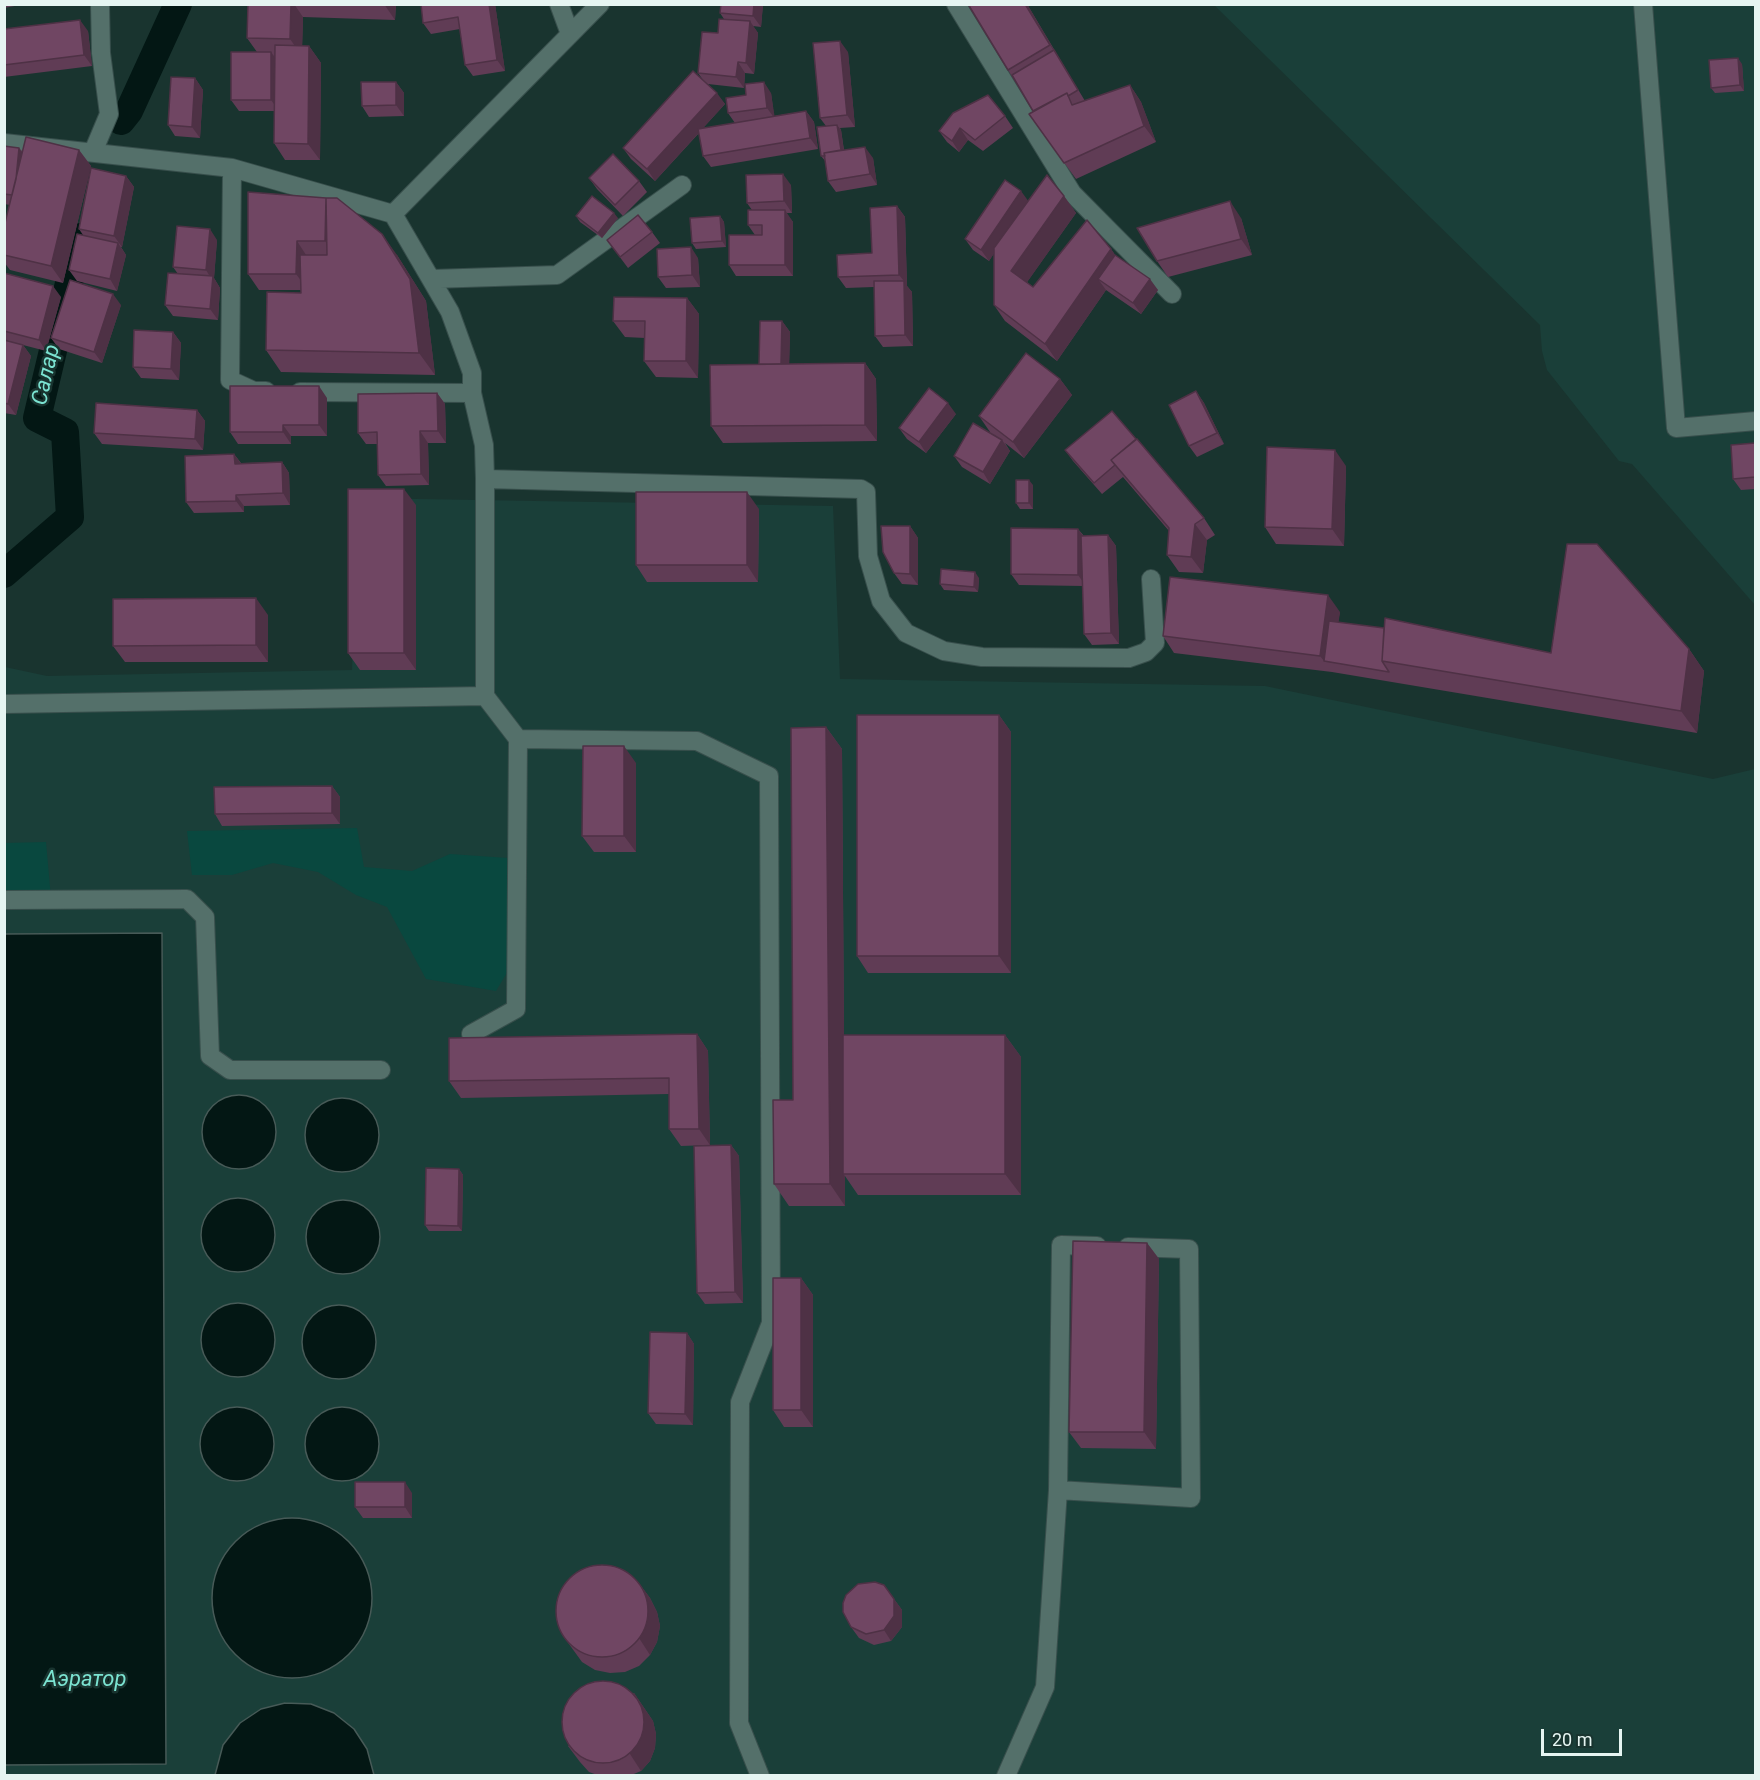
<!DOCTYPE html>
<meta charset="utf-8">
<style>
body{margin:0}
#map{position:relative;width:1760px;height:1780px;overflow:hidden;background:#19342f;font-family:Roboto,sans-serif}
canvas{display:block}
.frame{position:absolute;inset:0;border:6px solid #e6f5f2;pointer-events:none}
.scale{position:absolute;left:1541px;top:1729px;width:81px;height:27px;box-sizing:border-box;border:3px solid #e6f5f2;border-top:0;padding-left:8px;font-size:18px;line-height:21px;white-space:nowrap;color:#e6f5f2;-webkit-text-stroke:4px #19342f;paint-order:stroke}
</style>
<div id="map">
<canvas width="1760" height="1780"></canvas>
<div class="frame"></div>
<div class="scale">20 m</div>
</div>
<script>
const context = document.querySelector('canvas').getContext('2d');
context.lineJoin = 'round';
function fill(path, color) { context.fillStyle = color; context.fill(path, 'evenodd'); }
const shape = rows => new Path2D(rows.map(r => 'M' + r).join(''));
function trace(path, color, width, dash) { context.strokeStyle = color; context.lineWidth = width; context.lineCap = dash ? 'butt' : 'round'; context.setLineDash(dash || []); context.stroke(path); }
function label(font, color, halo, rows, align = 'center') {
  context.font = font + ' Roboto,sans-serif'; context.lineWidth = 5; context.setLineDash([]); context.textBaseline = 'middle'; context.strokeStyle = halo; context.fillStyle = color; for (const [text, x, y, turn = 0] of rows) {
    context.save(); context.translate(x, y); context.rotate((+turn || 0) * Math.PI / 180); context.textAlign = isNaN(turn) ? turn : align; if (halo) context.strokeText(text, 0, 0); context.fillText(text, 0, 0); context.restore();
  }
}
const built = shape([
 [1214,5,1755,5,1755,605,1632,464,1619,461,1547,370,1542,351,1540,325],
 [358,498,833,506,840,679,1265,686,1713,779,1755,769,1755,1775,5,1776,5,667,47,676,352,670]
]);
const green = shape([
 [357,828,364,867,412,871,450,854,508,858,508,971,496,991,426,979,387,907,356,895,318,872,273,863,232,875,192,875,187,831],
 [46,842,51,898,5,897,4,843]
]);
const water = shape([
 [162,933,166,1764,5,1765,5,934,162,933],
 '202 1132a37 37 0 1 1 74 0a37 37 0 1 1-74 0Z',
 '305 1135a37 37 0 1 1 74 0a37 37 0 1 1-74 0Z',
 '201 1235a37 37 0 1 1 74 0a37 37 0 1 1-74 0Z',
 '306 1237a37 37 0 1 1 74 0a37 37 0 1 1-74 0Z',
 '201 1340a37 37 0 1 1 74 0a37 37 0 1 1-74 0Z',
 '302 1342a37 37 0 1 1 74 0a37 37 0 1 1-74 0Z',
 '200 1444a37 37 0 1 1 74 0a37 37 0 1 1-74 0Z',
 '305 1444a37 37 0 1 1 74 0a37 37 0 1 1-74 0Z',
 '212 1598a80 80 0 1 1 160 0a80 80 0 1 1-160 0Z',
 [285,1703,311,1704,334,1713,354,1729,367,1749,374,1775,215,1775,223,1745,240,1723,261,1709,285,1703]
]);
const canal = shape([
 [121,121,129,111,178,4],
 [4,574,70,517,65,432,37,418,80,237]
]);
const minor = shape([
 [559,4,570,34],
 [956,4,1072,193,1172,294],
 [1643,4,1676,428,1756,421],
 [4,143,232,168,393,214,450,312,472,373,472,393,484,445,485,479,861,489,866,492,868,556,881,601,906,633,944,651,982,657,1129,658,1146,652,1155,643,1151,579],
 [93,152,109,114,101,53,100,4],
 [232,168,230,380,254,391,266,391],
 [393,214,600,4],
 [432,279,557,275,682,185],
 [300,392,472,393],
 [485,696,518,739,697,741,769,776,771,1323,740,1402,739,1723,760,1776],
 [4,704,485,696,485,479],
 [4,900,187,899,205,917,210,1056,230,1070,381,1070],
 [471,1034,516,1009,518,739],
 [1058,1490,1191,1498,1189,1249,1128,1247],
 [1006,1776,1045,1687,1058,1490,1061,1245,1097,1246]
]);
const wall = shape([
 [4,4,25,4,4,8],
 [248,4,396,4,395,20,303,17,302,46,309,46,321,63,320,160,285,160,274,143,274,111,239,111,231,100,257,52,247,38],
 [495,4,505,71,473,76,465,65,460,29,431,34,423,23],
 [721,4,763,4,761,27,753,26,758,33,754,74,745,73,744,88,708,84,725,104,703,128,735,123,728,113,771,93,774,116,806,111,814,122,818,149,711,167,703,156,699,133,655,181,631,159,623,148,703,80,698,73,724,19,720,13],
 [1027,4,1085,101,1130,85,1141,102,1156,142,1076,179,1029,114,1033,111,1008,70],
 [4,29,88,31,92,66,4,77],
 [848,52,855,127,840,128,841,130,844,150,873,158,877,185,836,192,828,181,826,162,821,156,826,126,820,118],
 [1742,64,1744,91,1715,93,1711,88],
 [195,78,203,90,200,138,175,136,168,125],
 [396,82,404,93,404,116,369,117,362,106],
 [1005,116,1013,128,983,151,968,140,959,152,947,142,939,131],
 [4,146,19,148,23,152,79,150,91,166,63,283,10,270,4,262,4,227,10,205,4,204],
 [126,176,134,187,122,247,121,247,126,255,117,291,77,281,69,270,83,235,79,229],
 [589,178,639,181,647,192,623,216,597,189],
 [791,185,792,213,786,213,793,222,793,276,736,276,729,265,755,235,748,225,752,210,747,203],
 [248,192,397,255,426,301,435,375,281,372,266,350,301,293,301,290,259,290,248,274],
 [1064,196,1076,213,1027,282,1033,287,1111,249,1115,255,1158,290,1141,314,1106,290,1057,361,1005,321,994,305,994,253,989,261,973,250,965,239,1028,201],
 [897,206,905,217,907,286,912,292,913,346,883,347,875,336,874,287,846,288,838,277,872,253],
 [576,216,618,218,602,238,580,222],
 [720,216,724,222,726,247,696,249,692,243],
 [1241,218,1252,255,1168,277,1157,261],
 [652,232,660,243,628,268,607,240],
 [217,240,214,278,220,288,218,320,173,316,165,305,178,274,173,267],
 [698,258,700,287,666,288,658,277],
 [4,273,61,297,46,351,23,345,31,356,16,415,4,413],
 [687,298,699,314,698,378,656,377,644,361,645,338,625,337,613,321],
 [121,305,102,363,59,349,51,338],
 [782,321,790,332,789,364,865,363,876,379,877,441,723,443,711,426,759,364],
 [173,332,181,343,179,380,141,378,133,367],
 [1060,379,1072,395,1024,458,1005,443,1010,451,990,484,962,467,954,456,990,432,979,416],
 [1196,391,1204,403,1224,444,1197,457,1189,446],
 [437,393,445,404,446,443,428,443,429,485,386,486,378,475,378,444,366,444,358,433],
 [327,398,327,436,291,436,291,444,238,444,230,432],
 [197,410,205,421,203,450,102,444,94,433],
 [1112,411,1204,518,1215,535,1207,540,1203,573,1179,572,1167,555,1169,531,1123,477,1102,494,1073,461,1065,450],
 [956,414,926,453,907,439,899,428],
 [1755,443,1755,489,1741,490,1733,479],
 [234,454,241,463,282,462,289,473,290,505,244,506,244,512,194,513,186,502],
 [1346,466,1344,546,1276,544,1265,527],
 [1033,485,1033,509,1020,509,1016,503],
 [416,505,416,670,360,670,348,653],
 [759,509,758,582,647,582,636,565],
 [910,526,918,538,918,585,902,584,894,573],
 [1078,529,1084,536,1108,535,1116,546,1119,644,1092,645,1084,634,1083,586,1019,585,1011,574],
 [979,578,978,592,944,590,940,584],
 [1340,612,1338,622,1551,653,1689,649,1704,671,1697,733,1332,672,1174,653,1163,636],
 [268,615,268,662,125,662,113,646],
 [999,715,1011,732,1011,973,868,973,857,956],
 [826,727,842,749,844,1035,1005,1035,1021,1057,1021,1195,858,1195,845,1176,845,1206,789,1206,774,1184,793,1100],
 [636,763,636,852,594,852,582,836],
 [332,786,340,797,340,824,222,826,215,814],
 [697,1034,708,1051,710,1145,681,1146,669,1129,669,1094,461,1098,449,1081],
 [731,1145,739,1156,743,1303,705,1304,697,1293],
 [459,1169,463,1175,462,1231,429,1231,425,1225],
 [1147,1243,1159,1259,1156,1449,1081,1448,1069,1432],
 [801,1278,813,1295,813,1427,784,1427,773,1410],
 [687,1333,694,1344,693,1425,656,1424,648,1413],
 [412,1493,412,1518,363,1518,355,1507],
 [638,1582,650,1598,657,1612,660,1626,657,1642,650,1655,639,1666,625,1672,610,1673,595,1670,582,1662,561,1633],
 [894,1599,902,1610,902,1627,891,1641,874,1645,859,1638,851,1627],
 [634,1693,653,1721,656,1734,655,1748,650,1761,641,1771,629,1776,600,1776,589,1772,580,1762,568,1746]
]);
const shadedWall = shape([
 [291,4,294,4,303,17,302,56,290,39],
 [384,4,396,4,395,20],
 [489,4,495,4,505,71,497,60],
 [754,4,763,4,761,27,753,16],
 [1025,4,1027,4,1061,62,1050,45],
 [80,20,88,31,92,66,84,55],
 [750,21,758,33,754,74,746,63],
 [840,41,848,52,855,127,847,115],
 [309,46,321,63,320,160,308,144],
 [271,52,279,63,279,111,271,100],
 [1738,58,1742,64,1744,91,1740,85],
 [738,62,745,73,744,88,736,77],
 [195,78,203,90,200,138,192,127],
 [396,82,404,93,404,116,396,105],
 [764,82,771,93,775,119,767,108],
 [1130,85,1141,102,1156,142,1144,126],
 [717,93,725,104,655,181,647,169],
 [806,111,814,122,818,149,810,138],
 [837,125,841,130,845,159,841,154],
 [960,128,968,140,959,152,952,141],
 [865,147,873,158,877,185,870,174],
 [19,148,27,159,14,195],
 [79,150,91,166,63,283,51,266],
 [783,174,791,185,792,213,784,201],
 [126,176,134,187,122,247,114,236],
 [1021,191,1029,202,989,261,981,250],
 [1064,196,1076,213,1023,288,1011,271],
 [326,198,336,258,325,241],
 [1230,201,1241,218,1252,255,1241,239],
 [897,206,905,217,907,286,912,292,913,346,905,335,904,281,899,275],
 [785,210,793,222,793,276,785,265],
 [614,213,618,218,602,238,598,233],
 [720,216,724,222,726,247,722,241],
 [210,229,217,240,214,278,220,288,218,320,210,309,212,280,206,270],
 [382,234,397,255,426,301,435,375,419,353],
 [297,241,308,258,308,290,296,274],
 [118,243,126,255,117,291,110,279],
 [691,247,698,258,700,287,692,275],
 [1111,249,1123,266,1098,279,1106,290,1057,361,1045,344],
 [1150,279,1158,290,1141,314,1133,303],
 [53,286,61,297,46,351,39,340],
 [113,294,121,305,102,363,94,352],
 [687,298,699,314,698,378,686,361],
 [782,321,790,332,789,375,781,364],
 [173,332,181,343,179,380,171,369],
 [23,345,31,356,16,415,8,404],
 [865,363,876,379,877,441,865,425],
 [1060,379,1072,395,1024,458,1013,442],
 [319,386,327,398,327,436,319,425],
 [1196,391,1204,403,1224,444,1217,433],
 [437,393,445,404,446,443,438,431],
 [948,403,956,414,926,453,919,442],
 [197,410,205,421,203,450,195,439],
 [283,425,291,436,291,444,283,432],
 [420,431,428,443,429,485,421,474],
 [1002,440,1010,451,990,484,983,472],
 [1335,450,1346,466,1344,546,1332,529],
 [234,454,242,465,235,464],
 [282,462,289,473,290,505,283,493],
 [1029,480,1033,485,1033,509,1029,503],
 [404,489,416,505,416,670,404,653],
 [747,492,759,509,758,582,747,565],
 [236,495,244,506,244,512,236,501],
 [1195,524,1207,540,1203,573,1191,557],
 [910,526,918,538,918,585,910,574],
 [1078,529,1086,540,1086,586,1078,575],
 [1108,535,1116,546,1119,644,1111,633],
 [975,572,979,578,978,592,974,587],
 [1328,595,1340,612,1333,663,1324,661,1320,656],
 [256,598,268,615,268,662,256,645],
 [1689,649,1704,671,1697,733,1681,711],
 [999,715,1011,732,1011,973,999,956],
 [826,727,842,749,845,1174,843,1174,845,1176,845,1206,830,1184],
 [624,746,636,763,636,852,624,836],
 [332,786,340,797,340,824,332,813],
 [697,1034,708,1051,710,1145,699,1129],
 [1005,1035,1021,1057,1021,1195,1005,1174],
 [731,1145,739,1156,743,1303,735,1292],
 [459,1169,463,1175,462,1231,458,1226],
 [1147,1243,1159,1259,1156,1449,1144,1432],
 [801,1278,813,1295,813,1427,801,1410],
 [687,1333,694,1344,693,1425,685,1414],
 [405,1482,412,1493,412,1518,405,1507],
 [638,1582,650,1598,657,1612,660,1626,657,1642,650,1655,639,1638],
 [894,1599,902,1610,902,1627,891,1641,884,1630],
 [634,1693,653,1721,656,1734,655,1748,650,1761,641,1771,630,1754]
]);
const building = shape([
 [248,4,291,4,290,39,247,38,248,4],
 [421,4,489,4,497,60,465,65,458,17,423,23,421,4],
 [721,4,754,4,753,16,720,13,721,4],
 [968,4,1025,4,1050,45,1008,70,968,4],
 [719,19,750,21,746,63,738,62,736,77,698,73,702,32,718,33,719,19],
 [80,20,84,55,4,65,4,29,80,20],
 [840,41,847,115,820,118,813,43,840,41],
 [275,45,309,46,308,144,274,143,275,45],
 [1054,50,1078,90,1068,96,1067,93,1033,111,1012,75,1054,50],
 [231,52,271,52,271,100,231,100,231,52],
 [1738,58,1740,85,1711,88,1709,60,1738,58],
 [693,71,717,93,647,169,623,148,693,71],
 [171,77,195,78,192,127,168,125,171,77],
 [361,82,396,82,396,105,362,106,361,82],
 [764,82,767,108,728,113,726,98,746,95,745,84,764,82],
 [1130,85,1144,126,1064,163,1029,114,1067,93,1072,105,1130,85],
 [988,95,1005,116,975,140,960,128,952,141,939,131,953,113,988,95],
 [806,111,810,138,703,156,698,129,806,111],
 [837,125,841,150,824,153,825,156,821,156,817,127,837,125],
 [26,137,79,150,51,266,4,255,4,227,26,137],
 [4,146,19,148,16,179,12,195,4,194,4,146],
 [865,147,870,174,828,181,824,153,865,147],
 [613,154,639,181,615,205,589,178,613,154],
 [91,168,126,176,114,236,79,229,91,168],
 [783,174,784,201,747,203,746,175,783,174],
 [1047,175,1064,196,1011,271,1033,287,1087,220,1111,249,1045,344,994,305,994,248,1047,175],
 [1005,180,1021,191,981,250,965,239,1005,180],
 [248,192,326,198,325,241,297,241,296,274,248,274,248,192],
 [592,196,614,213,598,233,576,216,592,196],
 [326,198,337,198,382,234,410,279,419,353,266,350,267,292,301,293,300,255,327,255,326,198],
 [1230,201,1241,239,1157,261,1137,228,1230,201],
 [897,206,899,275,838,277,837,255,872,253,870,208,897,206],
 [748,210,785,210,785,265,729,265,729,235,762,235,762,225,748,225,748,210],
 [638,215,652,232,620,257,607,240,638,215],
 [720,216,722,241,692,243,690,218,720,216],
 [177,226,210,229,206,270,173,267,177,226],
 [77,234,118,243,110,279,69,270,77,234],
 [691,247,692,275,658,277,657,249,691,247],
 [1115,255,1150,279,1133,303,1098,279,1115,255],
 [4,273,53,286,39,340,4,331,4,273],
 [168,273,213,276,210,309,165,305,168,273],
 [70,280,113,294,94,352,51,338,70,280],
 [874,281,904,281,905,335,875,336,874,281],
 [614,297,687,298,686,361,644,361,645,321,613,321,614,297],
 [760,321,782,321,781,364,759,364,760,321],
 [134,330,173,332,171,369,133,367,134,330],
 [4,340,23,345,8,404,4,403,4,340],
 [1026,353,1060,379,1013,442,979,416,1026,353],
 [865,363,865,425,711,426,710,365,865,363],
 [230,386,319,386,319,425,283,425,283,432,230,432,230,386],
 [929,388,948,403,919,442,899,428,929,388],
 [1196,391,1217,433,1189,446,1169,405,1196,391],
 [437,393,438,431,420,431,421,474,378,475,377,432,358,433,358,394,437,393],
 [96,403,197,410,195,439,94,433,96,403],
 [1112,411,1136,439,1111,460,1115,465,1094,483,1065,450,1112,411],
 [973,423,1002,440,983,472,954,456,973,423],
 [1137,439,1204,518,1195,524,1191,557,1167,555,1169,528,1111,460,1137,439],
 [1755,443,1755,477,1733,479,1731,445,1755,443],
 [1267,447,1335,450,1332,529,1265,527,1267,447],
 [234,454,235,464,282,462,283,493,236,495,236,501,186,502,185,456,234,454],
 [1016,480,1029,480,1029,503,1016,503,1016,480],
 [348,489,404,489,404,653,348,653,348,489],
 [636,492,747,492,747,565,636,565,636,492],
 [881,526,910,526,910,574,894,573,883,552,881,526],
 [1011,528,1078,529,1078,575,1011,574,1011,528],
 [1108,535,1111,633,1084,634,1081,536,1108,535],
 [1567,544,1597,544,1689,649,1681,711,1382,661,1385,618,1551,653,1567,544],
 [941,569,975,572,974,587,940,584,941,569],
 [1170,577,1328,595,1320,656,1163,636,1170,577],
 [256,598,256,645,113,646,113,599,256,598],
 [1329,621,1384,628,1382,661,1389,672,1324,661,1329,621],
 [857,715,999,715,999,956,857,956,857,715],
 [826,727,830,1184,774,1184,773,1100,793,1100,791,728,826,727],
 [583,746,624,746,624,836,582,836,583,746],
 [332,786,332,813,215,814,214,787,332,786],
 [697,1034,699,1129,669,1129,669,1078,449,1081,449,1038,697,1034],
 [843,1035,1005,1035,1005,1174,843,1174,843,1035],
 [731,1145,735,1292,697,1293,694,1146,731,1145],
 [426,1168,459,1169,458,1226,425,1225,426,1168],
 [1073,1241,1147,1243,1144,1432,1069,1432,1073,1241],
 [773,1278,801,1278,801,1410,773,1410,773,1278],
 [650,1332,687,1333,685,1414,648,1413,650,1332],
 [355,1482,405,1482,405,1507,355,1507,355,1482],
 '556 1611a46 46 0 1 1 92 0a46 46 0 1 1-92 0Z',
 [875,1582,884,1585,894,1599,894,1616,884,1630,866,1634,851,1627,843,1612,843,1603,846,1595,858,1584,875,1582],
 '562 1722a41 41 0 1 1 82 0a41 41 0 1 1-82 0Z'
]);
const waterNames = [
 ["Салар",47,375,-77],
 ["Аэратор",85,1680]
];
fill(built, '#1a3f39');
fill(green, '#09483f');
fill(water, '#031714');
trace(water, '#475a57', 1.5);
trace(canal, '#031714', 28);
trace(minor, '#384f4c', 20);
trace(minor, '#54706a', 18);
fill(wall, '#603c55');
fill(shadedWall, '#4e3145');
fill(building, '#704663');
trace(building, '#4e3145', 1.5);
label('italic 22px', '#7be3d1', '#19342f', waterNames);
</script>
